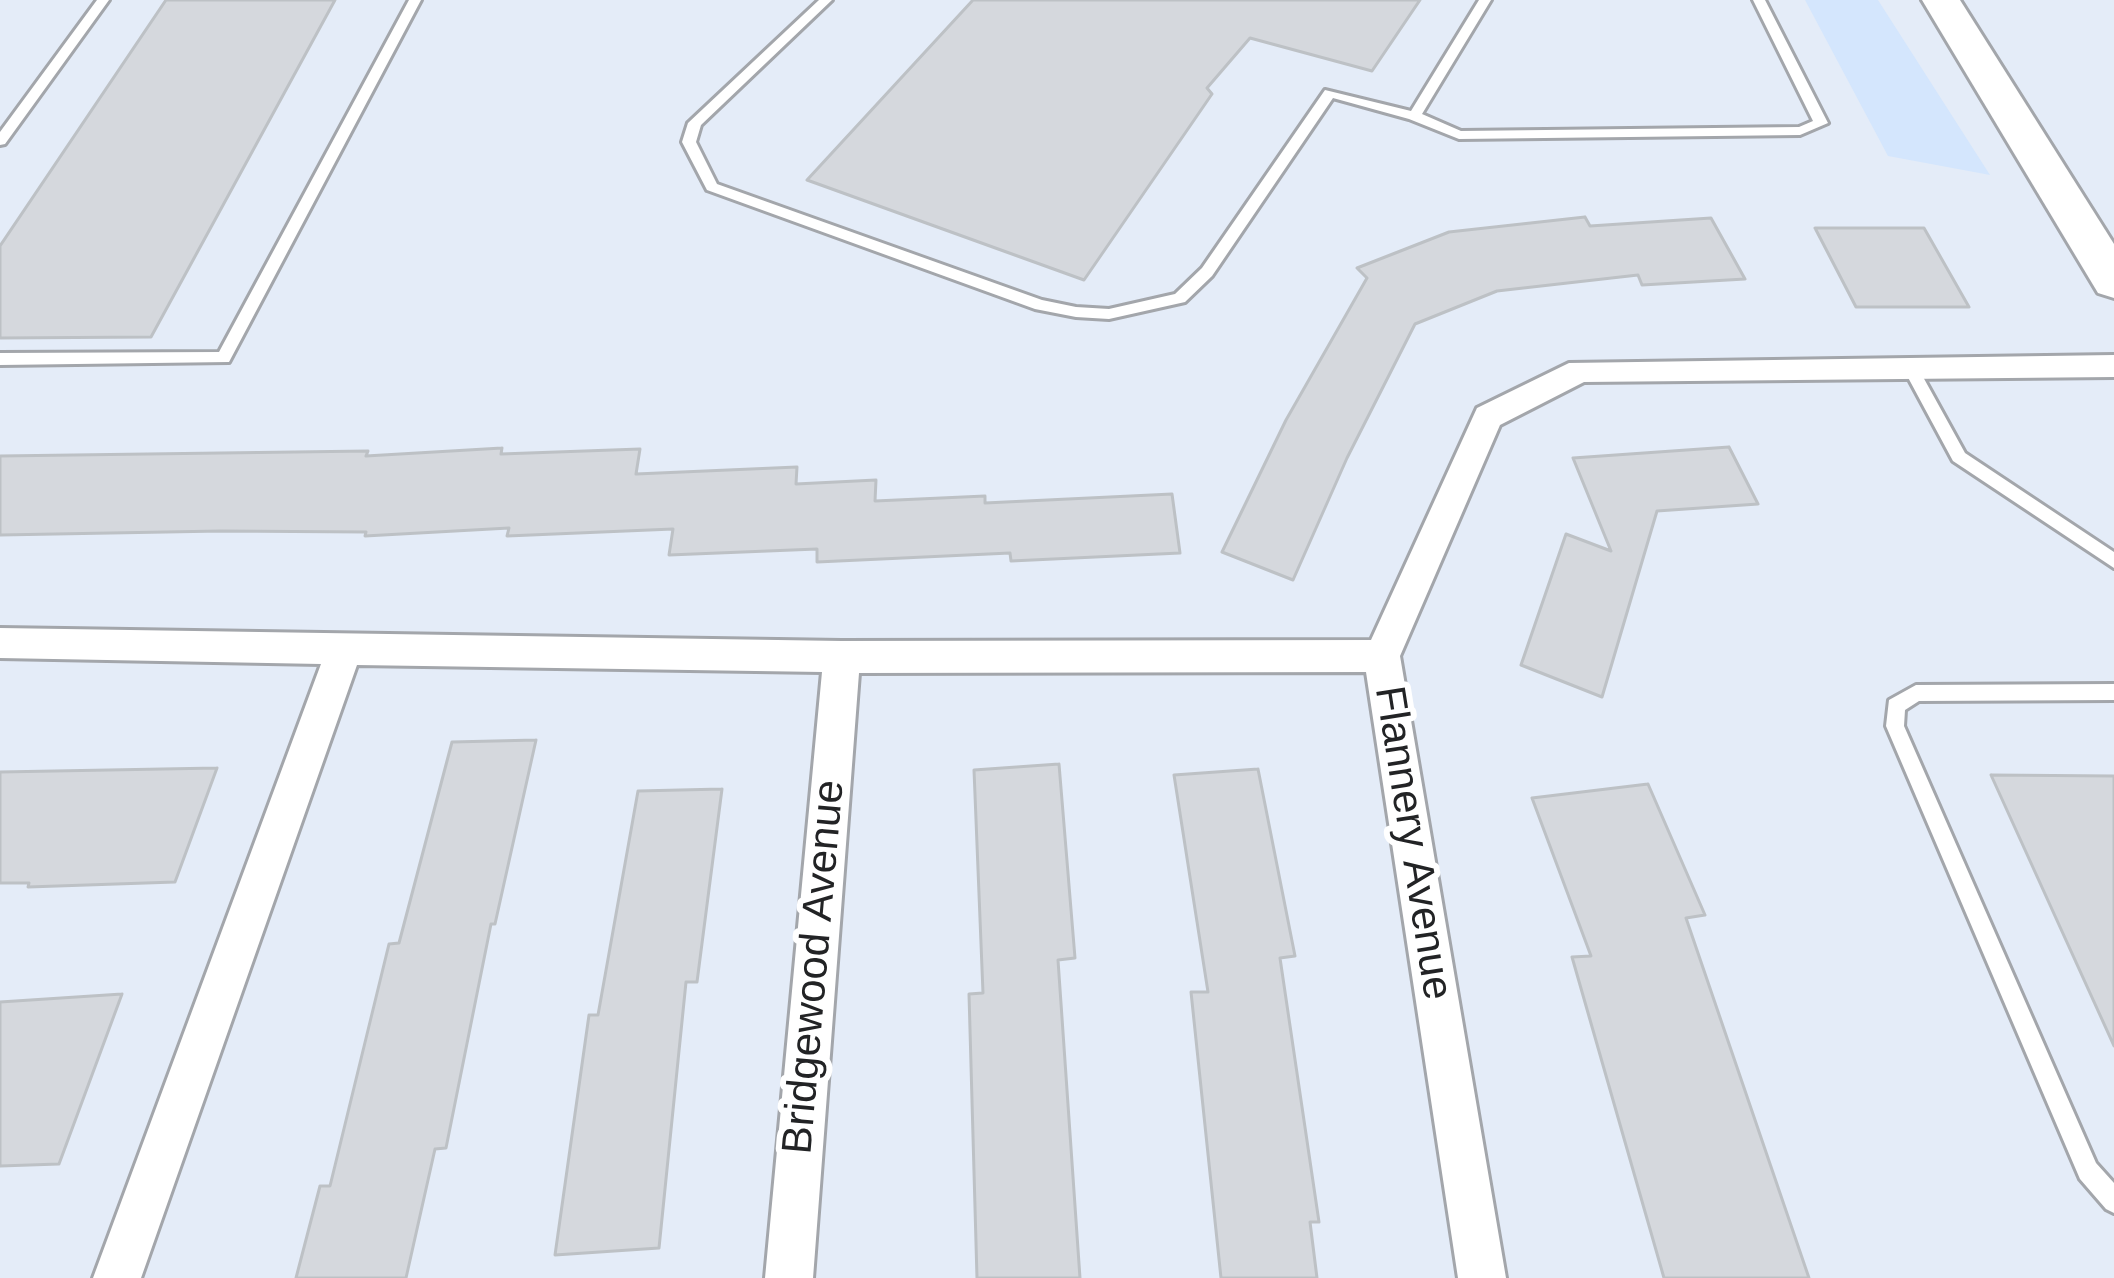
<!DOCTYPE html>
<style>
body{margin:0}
canvas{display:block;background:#f4f8fd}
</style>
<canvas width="2114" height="1278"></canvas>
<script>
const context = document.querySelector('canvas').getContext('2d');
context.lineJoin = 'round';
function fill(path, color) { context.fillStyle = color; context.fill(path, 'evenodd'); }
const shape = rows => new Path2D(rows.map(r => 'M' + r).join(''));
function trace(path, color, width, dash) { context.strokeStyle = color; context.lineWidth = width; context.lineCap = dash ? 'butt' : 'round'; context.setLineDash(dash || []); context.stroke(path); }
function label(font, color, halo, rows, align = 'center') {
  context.font = font + ' Helvetica,sans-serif'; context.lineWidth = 12; context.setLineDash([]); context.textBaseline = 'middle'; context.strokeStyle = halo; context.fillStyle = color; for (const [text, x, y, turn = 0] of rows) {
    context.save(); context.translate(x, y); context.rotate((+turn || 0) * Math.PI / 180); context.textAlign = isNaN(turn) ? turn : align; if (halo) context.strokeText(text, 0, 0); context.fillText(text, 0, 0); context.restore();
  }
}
const built = shape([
 [0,0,2114,0,2114,1278,0,1278]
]);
const green = shape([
 [1805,0,1878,0,1990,175,1888,156]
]);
const building = shape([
 [166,0,335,0,151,337,0,338,0,246,166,0],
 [973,0,1420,0,1372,71,1250,38,1207,88,1212,94,1084,280,807,180,973,0],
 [1585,217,1590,226,1711,218,1745,279,1642,285,1638,275,1497,291,1415,324,1347,458,1293,580,1222,552,1286,420,1367,278,1357,268,1449,232,1585,217],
 [1815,228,1924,228,1969,307,1856,307,1815,228],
 [1729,447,1758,504,1657,511,1602,697,1521,665,1566,534,1611,551,1573,458,1729,447],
 [502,448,501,454,640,449,636,474,797,467,796,484,876,480,875,501,985,496,985,503,1172,494,1180,553,1011,561,1010,553,817,562,817,549,669,555,673,529,507,536,509,528,365,536,366,532,221,531,0,535,0,456,368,451,366,456,502,448],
 [536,740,495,924,491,924,446,1148,435,1149,406,1278,296,1278,320,1186,330,1186,389,944,399,943,452,742,536,740],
 [1059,764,1075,958,1058,960,1080,1278,977,1278,969,994,983,993,974,770,1059,764],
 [217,768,175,882,28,887,29,883,0,883,0,772,217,768],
 [1258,769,1295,956,1280,958,1319,1222,1310,1222,1317,1278,1221,1278,1191,992,1208,992,1174,775,1258,769],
 [1991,775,2114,776,2114,1046,1991,775],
 [1648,784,1705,915,1686,918,1809,1278,1664,1278,1572,957,1591,956,1532,798,1648,784],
 [722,789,697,982,686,982,659,1248,555,1255,589,1015,598,1015,638,791,722,789],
 [122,994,59,1164,0,1166,0,1002,122,994]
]);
const lane = shape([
 [97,0,109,0,5,144,0,145,0,132,97,0],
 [409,0,421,0,229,362,0,365,0,353,219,352,409,0],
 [819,0,832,0,701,125,696,142,717,184,1042,300,1076,307,1109,309,1175,294,1202,268,1325,90,1411,111,1479,0,1491,0,1422,114,1461,131,1799,127,1813,121,1753,0,1765,0,1828,123,1800,135,1459,139,1409,119,1333,98,1212,276,1185,302,1109,319,1076,317,1035,309,707,190,682,142,688,123,819,0],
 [1912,364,1917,366,1965,453,2114,552,2114,568,1953,461,1904,370,1912,364],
 [2114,684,2114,700,1919,701,1905,710,1904,726,2096,1163,2114,1183,2114,1213,2106,1209,2080,1179,1886,726,1889,700,1916,685,2114,684]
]);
const street = shape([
 [2114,355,2114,377,1584,382,1500,425,1400,656,1506,1278,1458,1278,1366,672,859,673,813,1278,765,1278,822,672,357,665,141,1278,93,1278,321,664,0,658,0,628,842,641,1371,640,1477,408,1569,363,2114,355]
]);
const primary = shape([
 [1922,0,1960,0,2114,244,2114,298,2098,293,1922,0]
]);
const streetNames = [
 ["Flannery Avenue",1412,843,81],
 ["Bridgewood Avenue",815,967,-85]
];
fill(built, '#e4ecf8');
fill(green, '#d4e6fd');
fill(building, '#d5d8dd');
trace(building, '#bdc1c5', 3);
trace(lane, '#a3a6ab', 6);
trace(street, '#a3a6ab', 6);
trace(primary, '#a3a6ab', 6);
fill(lane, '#fff');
fill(street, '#fff');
fill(primary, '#fff');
label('42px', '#222325', '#fff', streetNames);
</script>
